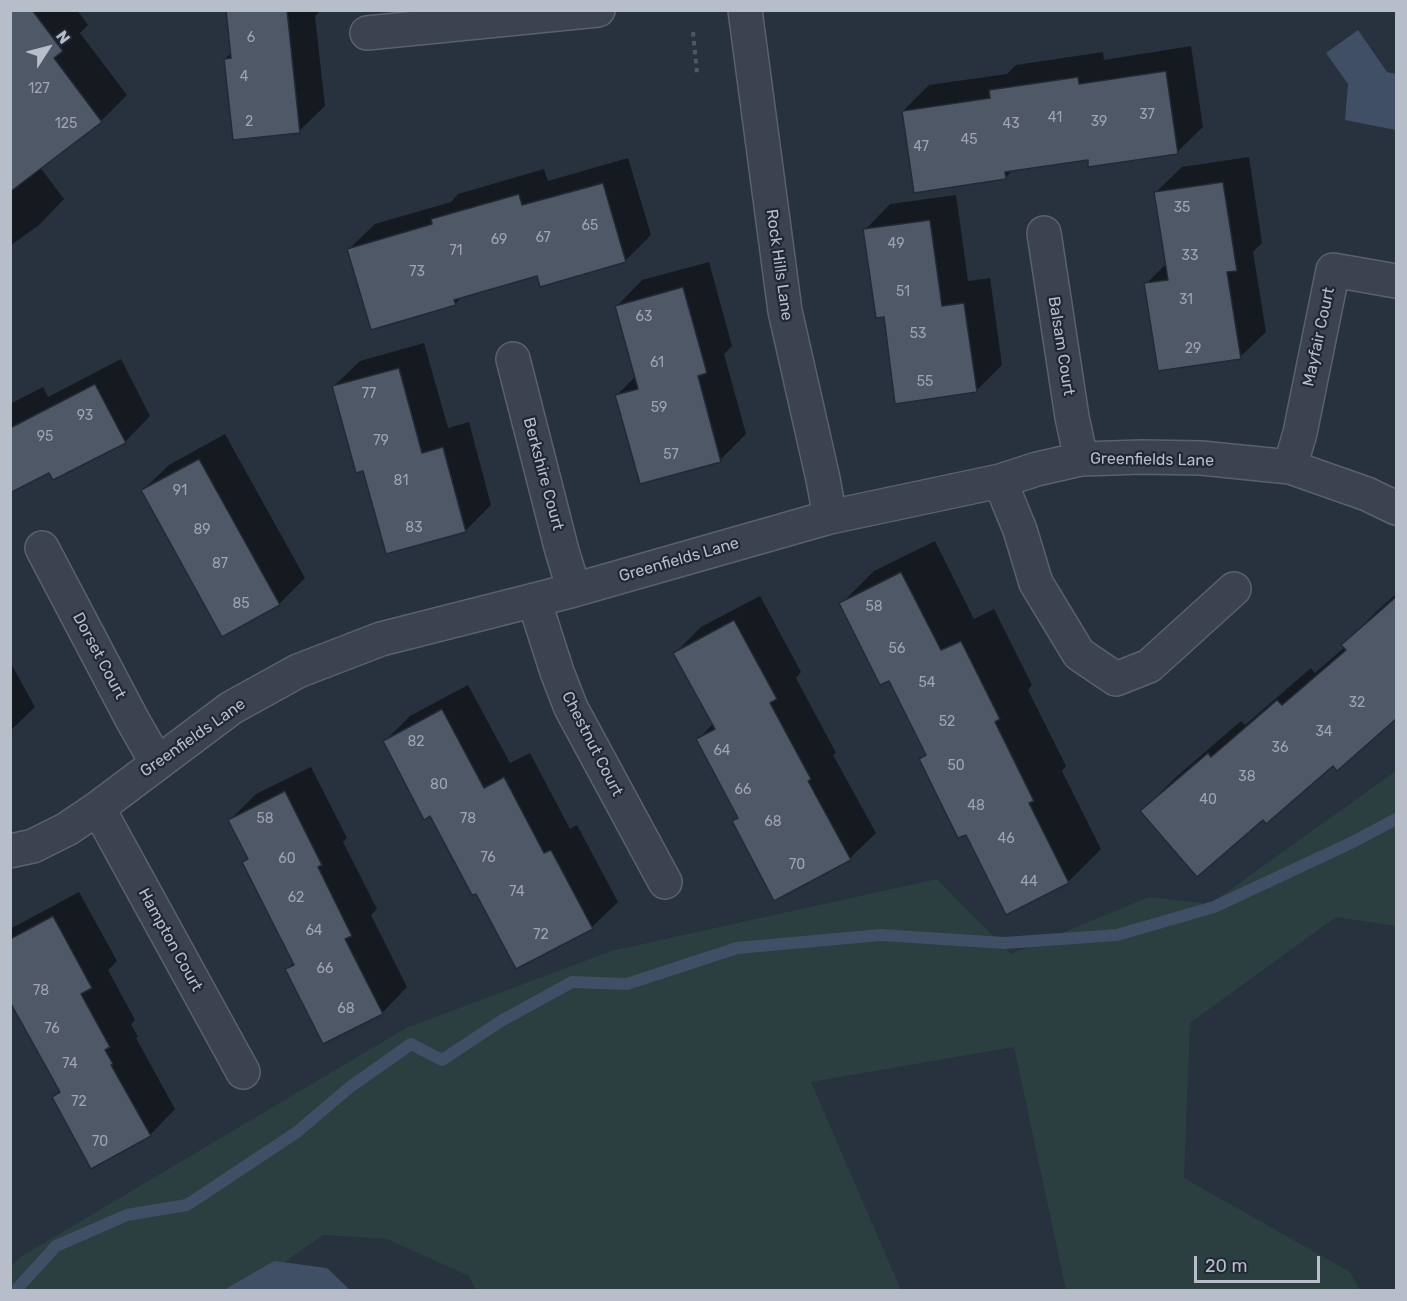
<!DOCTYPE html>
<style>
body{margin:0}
#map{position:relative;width:1407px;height:1301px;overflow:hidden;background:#28313e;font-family:Rubik,sans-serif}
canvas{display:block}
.frame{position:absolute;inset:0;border:12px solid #b8bec9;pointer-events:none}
.north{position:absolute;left:18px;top:18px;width:60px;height:60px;-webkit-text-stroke:4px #212834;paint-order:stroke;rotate:54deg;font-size:16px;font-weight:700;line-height:24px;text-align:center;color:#b8bec9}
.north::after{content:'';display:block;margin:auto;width:21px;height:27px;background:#b8bec9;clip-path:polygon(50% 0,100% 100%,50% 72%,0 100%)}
.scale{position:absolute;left:1194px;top:1256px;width:126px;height:27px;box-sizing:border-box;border:3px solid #b8bec9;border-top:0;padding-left:8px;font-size:18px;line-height:21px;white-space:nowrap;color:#b8bec9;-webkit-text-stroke:4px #212834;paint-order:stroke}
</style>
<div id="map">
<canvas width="1407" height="1301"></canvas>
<div class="frame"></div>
<div class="north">N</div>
<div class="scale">20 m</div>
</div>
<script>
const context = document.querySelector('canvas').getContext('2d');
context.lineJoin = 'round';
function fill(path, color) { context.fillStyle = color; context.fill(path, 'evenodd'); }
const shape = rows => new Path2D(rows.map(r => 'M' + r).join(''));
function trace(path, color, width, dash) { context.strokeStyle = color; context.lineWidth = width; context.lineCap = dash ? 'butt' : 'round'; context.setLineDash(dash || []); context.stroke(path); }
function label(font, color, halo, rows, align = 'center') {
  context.font = font + ' Rubik,sans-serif'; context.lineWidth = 4.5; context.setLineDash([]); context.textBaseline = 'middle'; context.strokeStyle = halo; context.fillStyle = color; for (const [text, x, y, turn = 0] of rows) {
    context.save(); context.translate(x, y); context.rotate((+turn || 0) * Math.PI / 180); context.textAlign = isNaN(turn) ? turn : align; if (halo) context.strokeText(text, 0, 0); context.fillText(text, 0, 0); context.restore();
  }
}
const green = shape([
 [1396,771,1396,926,1336,917,1190,1023,1184,1178,1350,1272,1360,1290,1066,1290,1014,1047,811,1082,901,1290,476,1290,469,1276,387,1239,323,1235,245,1290,11,1290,10,1267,22,1256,406,1028,611,951,937,879,1011,954,1149,897,1210,904]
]);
const water = shape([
 [1358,30,1387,72,1396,74,1396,130,1345,120,1348,84,1326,53],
 [274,1261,327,1268,350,1290,224,1290]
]);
const shadow = shape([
 [10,10,77,10,88,25,80,33,127,95,101,121,50,160],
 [228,10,321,10,315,16,325,106,299,131,225,59,232,52],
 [1191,46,1203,127,1177,152,1089,158,1014,169,1005,178,903,111,929,85,1007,74,1016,65,1103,52,1104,60],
 [27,150,64,199,39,225,10,246,10,163],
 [1249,157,1262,243,1253,252,1266,332,1240,357,1146,284,1167,263,1156,192,1182,167],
 [628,158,651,235,625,261,538,274,463,296,455,304,349,249,375,224,451,202,458,194,544,169,548,181],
 [956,195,968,281,990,278,1002,365,976,391,885,315,865,230,890,204],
 [709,262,732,346,724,354,746,434,720,460,617,395,636,376,617,306,642,280],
 [424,343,448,428,469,422,491,505,465,531,364,469,334,386,360,361],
 [121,359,150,416,125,442,49,471,10,491,10,404,43,387,48,397],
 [225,434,305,578,279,604,143,490,169,465],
 [935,541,974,619,994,609,1032,685,1028,690,1066,766,1062,771,1101,849,1068,882,921,759,926,753,890,679,841,604,874,571],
 [1396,594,1396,717,1337,769,1333,764,1263,818,1142,811,1175,778,1241,721,1245,725,1311,668,1315,673,1345,647,1343,645,1376,612],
 [760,596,801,672,796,678,836,753,833,755,876,833,850,858,734,822,739,817,697,740,714,723,675,653,701,627],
 [10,662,35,707,10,731],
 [468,685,510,763,530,753,570,829,577,825,618,902,592,927,476,892,431,814,385,741,410,716],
 [311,767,347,838,343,842,377,909,371,915,407,987,382,1013,287,969,294,962,244,863,249,858,230,820,256,794],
 [79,892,117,961,108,970,135,1020,131,1024,138,1037,136,1038,175,1109,150,1135,53,1097,60,1090,10,999,10,929]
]);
const stream = shape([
 [16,1290,56,1246,127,1215,187,1205,297,1132,350,1087,411,1044,442,1060,501,1021,572,982,627,984,737,948,881,935,1005,943,1117,935,1214,907,1355,841,1396,819]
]);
const building = shape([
 [10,10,32,10,63,51,54,58,102,122,10,192,10,10],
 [226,10,287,10,300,133,233,140,224,59,231,58,226,10],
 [1166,71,1178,154,1088,167,1088,160,1005,172,1006,179,914,193,902,111,990,98,989,90,1078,77,1079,84,1166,71],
 [1223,182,1237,271,1227,272,1241,359,1158,371,1144,283,1168,280,1154,192,1223,182],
 [603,183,626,262,540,287,537,276,454,300,456,305,371,330,347,249,432,224,431,219,519,194,522,205,603,183],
 [930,220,942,306,964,303,977,392,895,404,884,317,876,318,863,229,930,220],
 [683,287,707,373,698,376,721,462,640,484,615,395,638,389,615,306,683,287],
 [399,368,422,453,443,447,466,532,386,554,363,471,356,473,332,386,399,368],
 [95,384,126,443,53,480,49,473,10,493,10,428,95,384],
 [199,459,280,605,222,637,141,490,199,459],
 [901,572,941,650,961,641,1000,719,995,722,1034,801,1029,803,1069,883,1006,915,966,835,958,838,919,759,926,755,889,681,880,685,839,603,901,572],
 [1396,597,1396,719,1337,771,1333,766,1266,824,1263,820,1197,877,1140,811,1208,753,1211,757,1277,700,1282,705,1346,650,1341,645,1396,597],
 [734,620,777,699,770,703,811,779,808,781,851,860,774,901,732,821,738,818,696,739,715,729,673,653,734,620],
 [442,709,484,788,504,777,544,853,551,850,593,929,516,969,476,894,472,895,430,816,424,820,383,741,442,709],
 [285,791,322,865,318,867,352,936,345,939,383,1014,323,1044,285,969,294,965,242,862,248,859,228,820,285,791],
 [53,916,92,988,81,994,110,1047,105,1050,113,1064,111,1065,151,1136,91,1169,52,1097,60,1092,10,1002,10,939,53,916]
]);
const path = shape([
 [693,32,697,73]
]);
const minor = shape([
 [745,10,785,311,823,479,830,517],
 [367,33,598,10],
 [1044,233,1072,417,1081,459],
 [513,359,562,551,574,590],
 [1290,467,1300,433,1333,270,1396,281],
 [1000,481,1020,530,1036,583,1079,654,1116,679,1149,666,1234,589],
 [42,548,133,721,157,763],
 [534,600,557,672,571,708,665,882],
 [98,808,243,1072],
 [10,851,33,846,67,829,98,808,231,708,298,671,381,639,574,590,830,517,1000,481,1037,469,1081,459,1142,457,1201,458,1290,467,1367,494,1396,508]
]);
const numberNames = [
 ["6",251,38],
 ["4",244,77],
 ["127",39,89],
 ["37",1147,115],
 ["41",1055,118],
 ["2",249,122],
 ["39",1099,122],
 ["125",66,124],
 ["43",1011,124],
 ["45",969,140],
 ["47",921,147],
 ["35",1182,208],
 ["65",590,226],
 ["67",543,238],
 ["69",499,240],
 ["49",896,244],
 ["71",456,251],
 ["33",1190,256],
 ["73",417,272],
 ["51",903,292],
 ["31",1186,300],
 ["63",644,317],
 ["53",918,334],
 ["29",1193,349],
 ["61",657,363],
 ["55",925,382],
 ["77",369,394],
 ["59",659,408],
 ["93",85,416],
 ["95",45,437],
 ["79",381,441],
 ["57",671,455],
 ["81",401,481],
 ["91",180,491],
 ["83",414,528],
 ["89",202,530],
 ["87",220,564],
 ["85",241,604],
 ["58",874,607],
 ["56",897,649],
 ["54",927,683],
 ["32",1357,703],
 ["52",947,722],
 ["34",1324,732],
 ["82",416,742],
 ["36",1280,748],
 ["64",722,751],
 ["50",956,766],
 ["38",1247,777],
 ["80",439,785],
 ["66",743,790],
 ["40",1208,800],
 ["48",976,806],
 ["58",265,819],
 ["78",468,819],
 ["68",773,822],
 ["46",1006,839],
 ["76",488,858],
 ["60",287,859],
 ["70",797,865],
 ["44",1029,882],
 ["74",517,892],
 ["62",296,898],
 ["64",314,931],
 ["72",541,935],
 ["66",325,969],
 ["78",41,991],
 ["68",346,1009],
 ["76",52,1029],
 ["74",70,1064],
 ["72",79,1102],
 ["70",100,1142]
];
const streetNames = [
 ["Rock Hills Lane",779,265,82],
 ["Mayfair Court",1319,337,-78],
 ["Balsam Court",1061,346,81],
 ["Greenfields Lane",1152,460,1],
 ["Berkshire Court",543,474,75],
 ["Greenfields Lane",679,560,-16],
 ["Dorset Court",99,656,62],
 ["Greenfields Lane",193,738,-35],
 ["Chestnut Court",592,744,63],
 ["Hampton Court",170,940,61]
];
fill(green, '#2b3e40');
fill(water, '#404e66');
fill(shadow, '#0007');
trace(stream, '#404e66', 12);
fill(building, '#4f5867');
trace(building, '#232a36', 1.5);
trace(minor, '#5a616c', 36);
trace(path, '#4a5b5e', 4, [4.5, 4.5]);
trace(minor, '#3c434e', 33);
label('14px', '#9ea4b0', null, numberNames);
label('16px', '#b8bec9', '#212834', streetNames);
</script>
